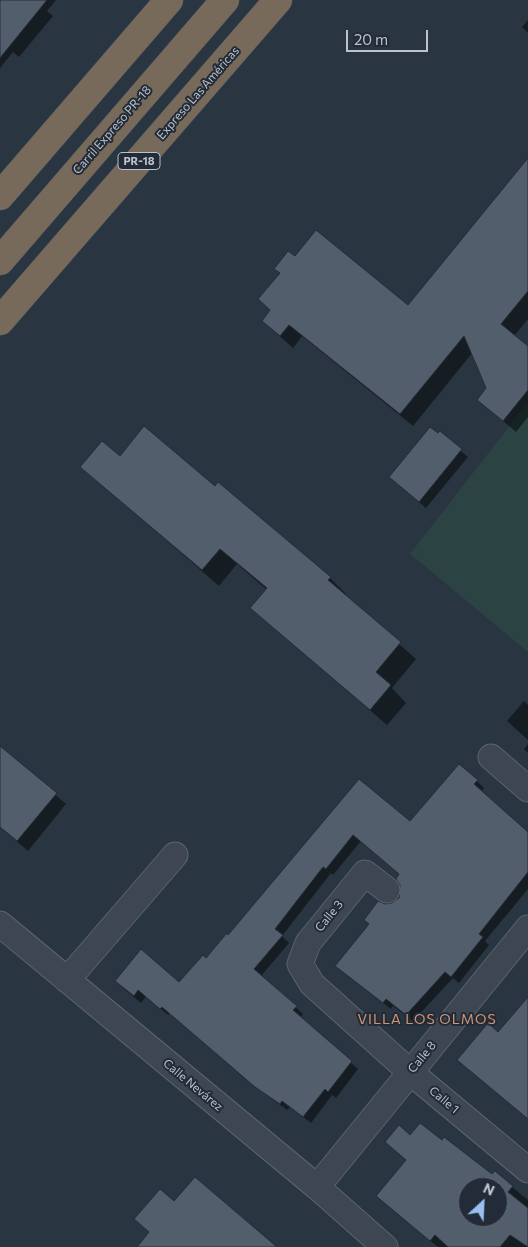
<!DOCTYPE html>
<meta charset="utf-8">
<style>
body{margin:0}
#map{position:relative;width:528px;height:1247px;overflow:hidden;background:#293541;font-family:Commissioner,sans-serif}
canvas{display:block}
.north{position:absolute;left:458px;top:1177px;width:50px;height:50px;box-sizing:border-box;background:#222b37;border:1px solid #5f6772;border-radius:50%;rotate:25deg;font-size:14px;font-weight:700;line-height:20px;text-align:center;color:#bac2cb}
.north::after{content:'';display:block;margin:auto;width:18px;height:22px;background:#99bff1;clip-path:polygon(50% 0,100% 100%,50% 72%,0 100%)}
.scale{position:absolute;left:346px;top:30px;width:82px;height:22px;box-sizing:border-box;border:2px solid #bac2cb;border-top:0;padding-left:6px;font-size:15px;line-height:18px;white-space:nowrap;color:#bac2cb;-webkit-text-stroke:4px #222b37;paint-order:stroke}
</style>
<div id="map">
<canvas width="528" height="1247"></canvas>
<div class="north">N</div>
<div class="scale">20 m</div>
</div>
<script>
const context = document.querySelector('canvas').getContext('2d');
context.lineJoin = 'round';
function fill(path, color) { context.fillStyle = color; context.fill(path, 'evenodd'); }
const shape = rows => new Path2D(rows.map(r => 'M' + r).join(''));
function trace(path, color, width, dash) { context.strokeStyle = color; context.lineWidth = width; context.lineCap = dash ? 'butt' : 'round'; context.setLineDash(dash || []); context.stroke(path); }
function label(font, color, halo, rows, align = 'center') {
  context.font = font + ' Commissioner,sans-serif'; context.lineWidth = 4; context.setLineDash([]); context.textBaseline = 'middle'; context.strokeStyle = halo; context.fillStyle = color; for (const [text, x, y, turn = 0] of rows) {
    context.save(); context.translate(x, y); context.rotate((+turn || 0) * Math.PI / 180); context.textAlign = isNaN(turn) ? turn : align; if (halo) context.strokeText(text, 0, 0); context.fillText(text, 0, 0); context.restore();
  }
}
const green = shape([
 [528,402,528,652,410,554]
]);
const shadow = shape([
 [0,0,56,0,47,11,53,16,19,57,13,52,0,68],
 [528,20,528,33,522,27],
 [528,160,528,319,514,336,528,347,528,417,516,432,479,400,488,388,473,352,413,426,302,336,293,348,263,321,271,311,259,299,408,307],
 [440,433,468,457,426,508,398,484],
 [120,457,215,488,330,578,346,594,345,596,416,659,392,688,406,703,387,725,252,608,267,590,237,564,219,586,82,467],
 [524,701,528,705,528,740,507,721],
 [528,744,528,753,524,749],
 [0,747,66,804,28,851,0,827],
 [360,780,410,823,477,781,484,788,481,792,528,834,528,889,485,941,489,945,459,983,453,978,413,1021,393,1006,391,1009,344,973,385,906,393,904,400,899,400,874,361,841,333,875,331,873,282,936,289,943,261,976,303,1014,300,1018,358,1069,336,1098,332,1095,311,1123,290,1107,287,1110,244,1078,170,1013,168,1015,146,996,141,1003,123,988,180,984,228,936],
 [410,1136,442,1141,492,1176,495,1173,528,1200,528,1247,438,1247,384,1203,407,1160],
 [468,1187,498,1187,498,1217,468,1217]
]);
const building = shape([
 [0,0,47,0,0,58,0,0],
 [528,158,528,291,501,324,528,346,528,390,503,421,477,400,486,388,464,336,400,414,289,325,280,336,262,321,270,310,258,299,280,273,274,269,288,251,295,256,316,230,408,305,528,158],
 [144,426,215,486,218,482,331,577,328,580,401,642,376,672,391,685,370,710,250,608,267,588,220,549,202,570,80,467,102,441,120,456,144,426],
 [430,427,438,433,440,431,462,449,419,502,389,477,430,427],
 [0,746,57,793,17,841,0,827,0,746],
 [459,764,478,780,474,784,528,832,528,872,479,934,483,937,451,977,445,972,406,1015,386,999,383,1003,335,966,369,924,364,920,378,901,385,904,392,903,399,898,400,885,396,879,399,874,353,835,326,869,323,867,275,929,283,935,254,969,297,1006,293,1010,352,1061,328,1092,325,1089,303,1117,282,1101,280,1104,255,1087,162,1007,160,1009,138,990,134,996,115,981,141,949,179,982,203,955,206,958,227,933,228,935,359,779,410,821,459,764],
 [528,997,528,1119,457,1060,488,1023,498,1032,528,997],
 [420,1123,442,1140,444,1137,492,1174,495,1171,513,1186,508,1192,528,1208,528,1247,510,1235,500,1247,448,1247,435,1235,430,1241,376,1196,406,1160,385,1142,399,1125,410,1135,420,1123],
 [468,1187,498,1187,498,1217,468,1217,468,1187],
 [195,1177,277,1247,137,1247,149,1232,134,1219,160,1189,174,1201,195,1177]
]);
const minor = shape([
 [491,757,528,789],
 [387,890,365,873,308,943,300,964,312,984,410,1072,528,1170],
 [0,924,317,1187,385,1247],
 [67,980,175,855],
 [317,1187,528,928]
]);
const motorway = shape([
 [0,196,169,0],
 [0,261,225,0],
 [0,321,278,0]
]);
const shields = [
 [139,161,42]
];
const shieldNames = [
 ["PR-18",139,161]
];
const streetNames = [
 ["Expreso Las Américas",198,93,-49],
 ["Carril Expreso PR-18",112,130,-49],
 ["Calle 3",329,916,-51],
 ["Calle 8",422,1057,-51],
 ["Calle Nevárez",193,1085,40],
 ["Calle 1",444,1100,40]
];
const neighbourhoodNames = [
 ["VILLA LOS OLMOS",427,1019]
];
fill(green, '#2c4343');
fill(shadow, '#0007');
fill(building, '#525e6c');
trace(building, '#242d39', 1);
trace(minor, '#5b646e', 27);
trace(motorway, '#48515c', 29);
trace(minor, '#3d4651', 25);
trace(motorway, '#776a5b', 28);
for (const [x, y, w] of shields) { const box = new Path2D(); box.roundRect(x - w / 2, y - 8.5, w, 17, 4); context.fillStyle = '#222b37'; context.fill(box); trace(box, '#bac2cb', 1); }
label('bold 11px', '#bac2cb', null, shieldNames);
label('12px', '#bac2cb', '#222b37', streetNames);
context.letterSpacing = '1px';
label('14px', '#cf9571', '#222b37', neighbourhoodNames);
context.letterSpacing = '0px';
</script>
